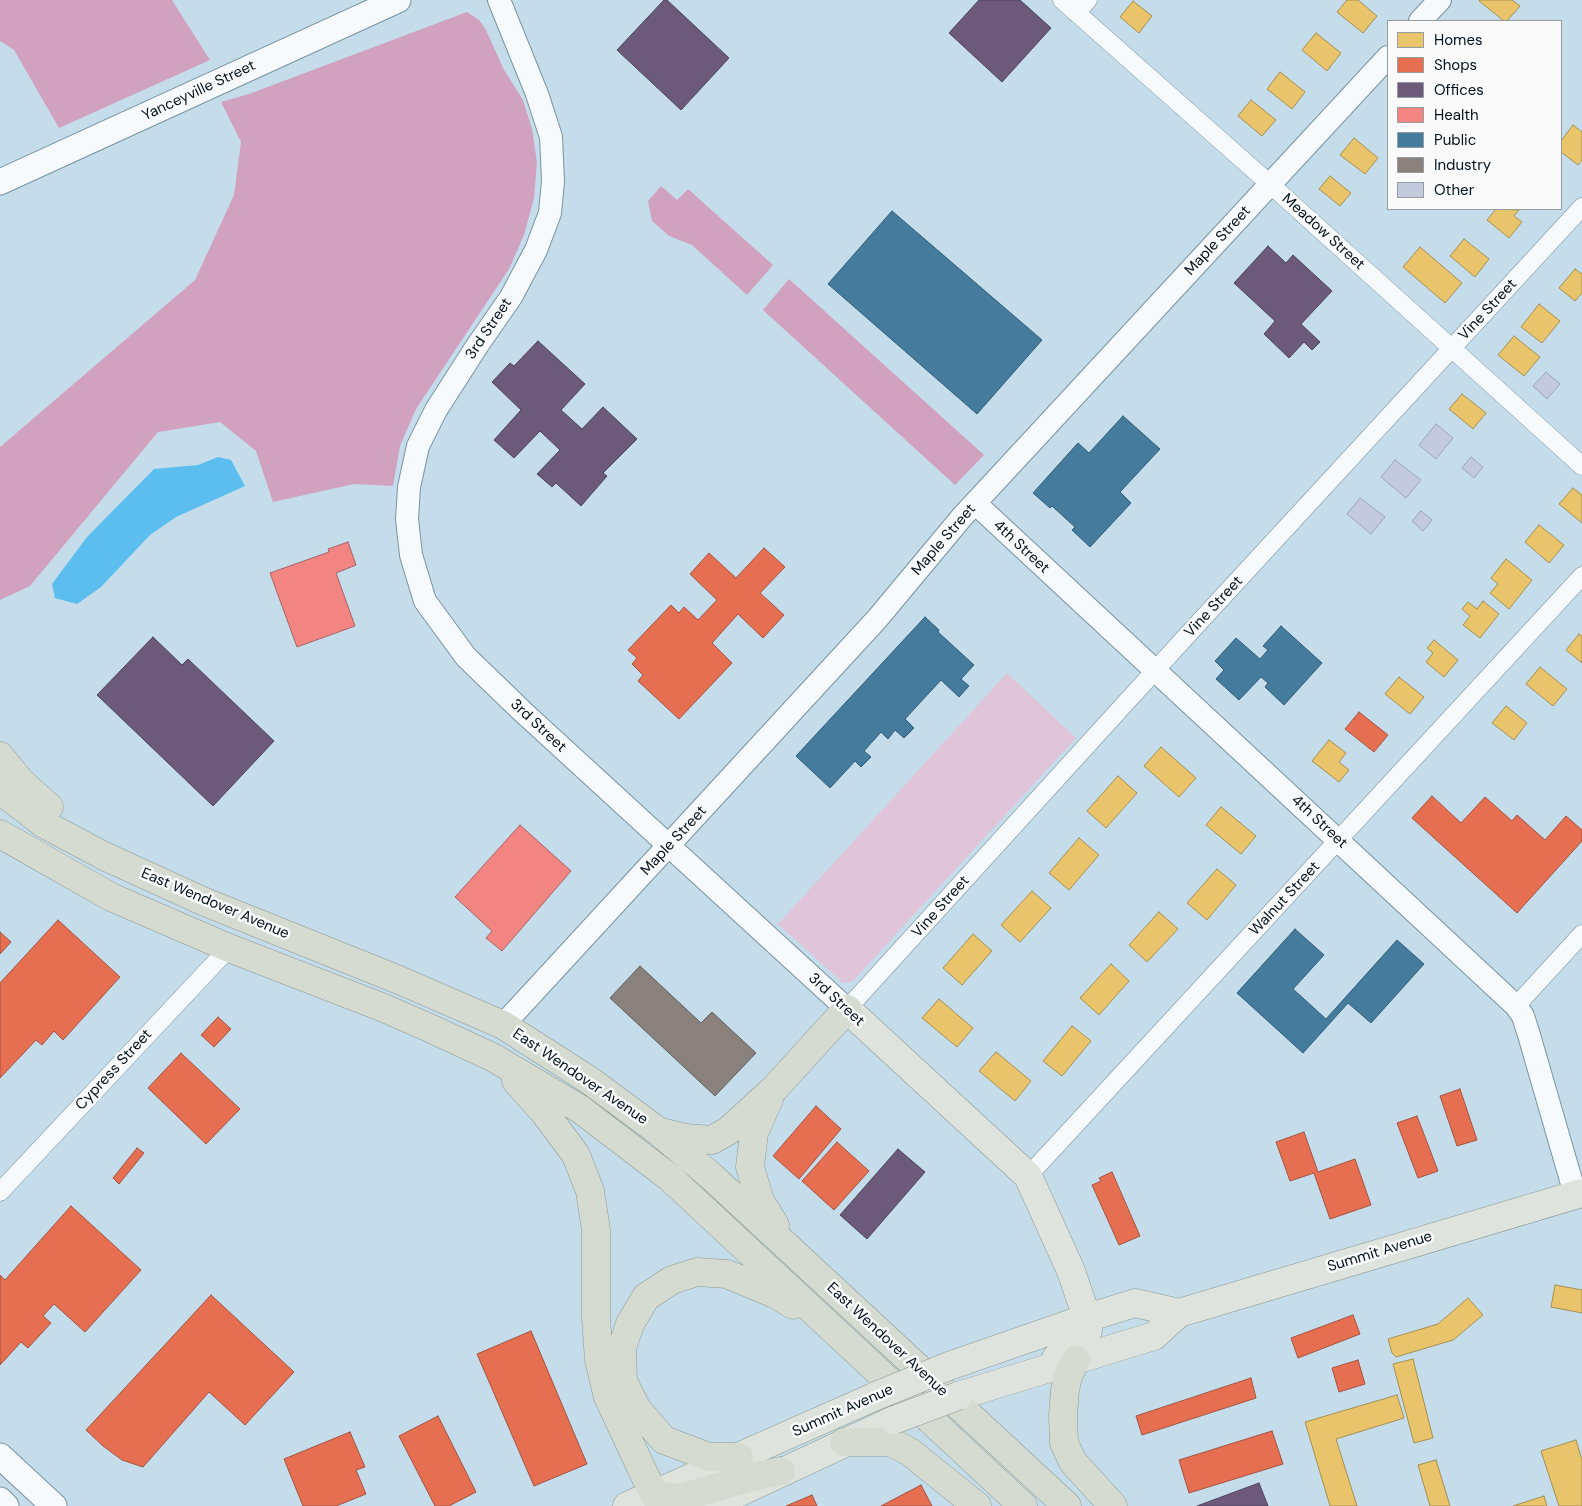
<!DOCTYPE html>
<style>
body{margin:0}
#map{position:relative;width:1582px;height:1506px;overflow:hidden;background:#c5dceb;font-family:"DM Sans",sans-serif}
canvas{display:block}
.legend{position:absolute;left:1387px;top:20px;width:175px;height:190px;box-sizing:border-box;background:#fafafa;border:1px solid #969da2;margin:0;padding:6px 9px;list-style:none;font-size:15px;color:#00121d}
.legend li{display:flex;align-items:center;gap:10px;height:25px}
.legend b{width:25px;border:1px solid #969da2}
</style>
<div id="map">
<canvas width="1582" height="1506"></canvas>
<ul class="legend">
<li><b style="height:14px;background:#e9c46a"></b>Homes</li>
<li><b style="height:14px;background:#e76f51"></b>Shops</li>
<li><b style="height:14px;background:#6d597a"></b>Offices</li>
<li><b style="height:14px;background:#f28482"></b>Health</li>
<li><b style="height:14px;background:#457b9d"></b>Public</li>
<li><b style="height:14px;background:#8a817c"></b>Industry</li>
<li><b style="height:14px;background:#c3cade"></b>Other</li>
</ul>
</div>
<script>
const context = document.querySelector('canvas').getContext('2d');
context.lineJoin = 'round';
function fill(path, color) { context.fillStyle = color; context.fill(path, 'evenodd'); }
const shape = rows => new Path2D(rows.map(r => 'M' + r).join(''));
function trace(path, color, width, dash) { context.strokeStyle = color; context.lineWidth = width; context.lineCap = dash ? 'butt' : 'round'; context.setLineDash(dash || []); context.stroke(path); }
function label(font, color, halo, rows, align = 'center') {
  context.font = font + ' "DM Sans",sans-serif'; context.lineWidth = 5; context.setLineDash([]); context.textBaseline = 'middle'; context.strokeStyle = halo; context.fillStyle = color; for (const [text, x, y, turn = 0] of rows) {
    context.save(); context.translate(x, y); context.rotate((+turn || 0) * Math.PI / 180); context.textAlign = isNaN(turn) ? turn : align; if (halo) context.strokeText(text, 0, 0); context.fillText(text, 0, 0); context.restore();
  }
}
const green = shape([
 [1007,673,1076,738,852,982,843,983,778,924]
]);
const forest = shape([
 [0,0,172,0,210,60,59,128,14,50,0,41],
 [467,12,479,20,486,30,504,70,523,100,532,129,537,162,534,198,524,235,509,269,416,409,400,446,393,486,354,484,273,502,256,451,220,422,158,432,30,586,0,600,0,447,195,280,234,195,241,142,221,102,249,94],
 [661,186,677,200,688,189,773,265,747,295,692,245,669,236,652,221,648,201],
 [789,279,984,455,955,485,763,310]
]);
const water = shape([
 [218,457,231,460,245,486,176,517,150,535,101,587,77,604,55,598,52,584,87,537,154,469,198,465]
]);
const homes = shape([
 [1347,0,1358,0,1377,16,1363,33,1337,12,1347,0],
 [1480,0,1512,0,1520,6,1507,21,1504,21,1479,1,1480,0],
 [1133,1,1152,16,1139,33,1120,17,1133,1],
 [1316,33,1341,53,1327,71,1302,50,1316,33],
 [1280,72,1305,92,1292,109,1267,89,1280,72],
 [1251,100,1276,120,1262,136,1238,116,1251,100],
 [1573,125,1582,132,1582,160,1578,165,1561,152,1561,141,1573,125],
 [1354,138,1378,158,1365,174,1340,155,1354,138],
 [1330,176,1351,193,1340,206,1319,189,1330,176],
 [1496,209,1519,210,1514,216,1522,222,1509,238,1487,220,1496,209],
 [1464,239,1489,259,1475,277,1450,256,1464,239],
 [1420,247,1462,283,1445,303,1403,267,1420,247],
 [1575,269,1582,274,1582,293,1575,301,1559,288,1575,269],
 [1539,304,1560,321,1542,343,1521,327,1539,304],
 [1514,336,1540,357,1524,376,1498,355,1514,336],
 [1462,394,1486,413,1473,429,1449,409,1462,394],
 [1573,488,1582,495,1582,523,1559,504,1573,488],
 [1539,525,1564,545,1549,563,1525,542,1539,525],
 [1506,559,1532,580,1509,609,1490,593,1498,584,1491,578,1506,559],
 [1483,601,1499,614,1480,638,1463,625,1470,616,1462,609,1468,602,1477,609,1483,601],
 [1579,634,1582,636,1582,663,1566,650,1579,634],
 [1434,640,1458,660,1444,677,1426,662,1433,653,1427,648,1434,640],
 [1540,667,1567,689,1553,706,1526,684,1540,667],
 [1399,677,1424,697,1410,714,1385,694,1399,677],
 [1506,706,1527,723,1514,740,1492,723,1506,706],
 [1329,740,1346,753,1339,762,1349,770,1339,782,1312,761,1329,740],
 [1161,747,1196,778,1179,797,1144,766,1161,747],
 [1118,776,1137,793,1106,828,1087,811,1118,776],
 [1221,807,1256,836,1241,854,1206,825,1221,807],
 [1079,838,1099,855,1069,890,1049,873,1079,838],
 [1217,869,1236,885,1207,920,1187,903,1217,869],
 [1032,891,1051,908,1020,942,1001,925,1032,891],
 [1159,912,1178,929,1147,962,1129,945,1159,912],
 [973,934,992,951,962,985,943,968,973,934],
 [1111,964,1129,981,1099,1015,1080,998,1111,964],
 [939,999,973,1028,957,1047,922,1018,939,999],
 [1072,1026,1091,1041,1062,1076,1043,1061,1072,1026],
 [996,1052,1031,1081,1015,1101,979,1071,996,1052],
 [1555,1285,1582,1290,1582,1313,1551,1307,1555,1285],
 [1468,1298,1483,1315,1453,1340,1396,1357,1392,1353,1388,1339,1438,1324,1468,1298],
 [1413,1359,1433,1438,1414,1443,1393,1364,1413,1359],
 [1397,1395,1404,1418,1336,1439,1357,1506,1330,1506,1305,1422,1397,1395],
 [1576,1440,1582,1460,1582,1506,1559,1506,1541,1451,1576,1440],
 [1436,1460,1450,1506,1430,1506,1418,1465,1436,1460],
 [1544,1496,1547,1506,1513,1506,1544,1496]
]);
const shops = shape([
 [764,548,785,567,760,593,784,615,763,638,738,614,712,643,732,663,679,719,638,681,643,675,632,664,637,658,628,650,671,605,679,613,684,607,698,620,717,600,690,574,709,553,736,578,764,548],
 [1359,712,1388,735,1374,752,1345,729,1359,712],
 [1432,796,1461,823,1485,797,1512,821,1517,815,1545,840,1566,816,1582,830,1582,841,1517,913,1412,818,1432,796],
 [58,920,120,977,63,1040,54,1031,42,1045,36,1040,0,1078,0,983,58,920],
 [0,932,11,942,0,954,0,932],
 [218,1017,231,1029,214,1047,201,1035,218,1017],
 [181,1053,240,1109,206,1144,148,1088,181,1053],
 [1460,1089,1477,1140,1457,1146,1440,1096,1460,1089],
 [816,1106,841,1129,799,1179,773,1156,816,1106],
 [1417,1116,1438,1171,1418,1178,1397,1123,1417,1116],
 [1304,1132,1318,1172,1355,1159,1371,1205,1330,1219,1314,1173,1290,1181,1276,1142,1304,1132],
 [837,1142,869,1171,834,1210,802,1181,837,1142],
 [137,1148,144,1153,119,1184,113,1178,137,1148],
 [1112,1172,1140,1236,1119,1245,1092,1185,1101,1181,1099,1178,1112,1172],
 [71,1206,141,1270,85,1332,54,1304,43,1316,51,1323,28,1348,21,1342,0,1365,0,1275,5,1280,71,1206],
 [211,1295,294,1372,245,1425,209,1392,143,1467,122,1460,103,1446,86,1430,211,1295],
 [1353,1315,1360,1334,1298,1358,1291,1338,1353,1315],
 [531,1331,587,1464,534,1486,477,1354,531,1331],
 [1358,1360,1365,1384,1339,1392,1332,1368,1358,1360],
 [1251,1378,1256,1398,1142,1435,1136,1416,1251,1378],
 [438,1416,476,1492,449,1506,435,1506,399,1436,438,1416],
 [1272,1431,1283,1464,1189,1493,1179,1460,1272,1431],
 [350,1432,365,1467,356,1470,366,1494,336,1506,303,1506,284,1459,350,1432],
 [921,1485,932,1506,881,1506,921,1485],
 [812,1495,817,1506,786,1506,812,1495]
]);
const offices = shape([
 [664,0,667,0,729,58,681,110,617,50,664,0],
 [979,0,1020,0,1051,28,1002,82,949,33,979,0],
 [1268,246,1286,263,1293,255,1332,291,1301,324,1320,342,1312,350,1304,342,1289,358,1264,334,1275,321,1234,283,1268,246],
 [538,341,585,384,561,410,582,429,603,407,637,439,603,473,607,476,581,506,556,483,552,487,537,474,560,450,540,431,514,458,494,440,521,410,492,382,510,363,514,366,538,341],
 [153,637,182,665,188,659,274,741,213,806,97,695,153,637],
 [898,1149,925,1172,867,1239,840,1215,898,1149],
 [1259,1483,1268,1506,1197,1506,1259,1483]
]);
const health = shape([
 [348,542,356,565,336,573,355,626,297,647,270,573,329,552,328,549,348,542],
 [520,825,571,871,502,951,486,938,492,931,455,897,520,825]
]);
const public = shape([
 [892,211,1042,340,977,414,828,284,892,211],
 [1123,416,1160,449,1120,492,1131,503,1090,547,1072,530,1075,527,1052,506,1050,508,1033,493,1078,443,1089,453,1123,416],
 [925,617,939,630,938,632,974,665,961,679,969,686,959,697,941,680,905,719,914,728,904,738,895,730,888,739,881,732,864,751,871,757,861,767,855,761,830,788,796,756,925,617],
 [1281,626,1322,663,1284,705,1265,687,1268,683,1261,677,1239,700,1216,679,1224,670,1215,661,1236,638,1260,659,1268,650,1263,646,1281,626],
 [1295,929,1324,955,1293,989,1326,1019,1397,940,1424,964,1371,1023,1348,1003,1303,1053,1237,993,1295,929]
]);
const industry = shape([
 [640,966,701,1023,712,1012,756,1053,715,1096,610,998,640,966]
]);
const building = shape([
 [1546,372,1560,384,1547,399,1533,386,1546,372],
 [1436,424,1453,438,1436,459,1419,445,1436,424],
 [1471,457,1483,467,1474,478,1462,468,1471,457],
 [1395,460,1421,480,1406,498,1381,477,1395,460],
 [1360,498,1385,517,1371,534,1347,514,1360,498],
 [1421,511,1432,520,1423,531,1412,521,1421,511]
]);
const minor = shape([
 [1062,0,1271,185,1582,466],
 [1076,13,1088,0],
 [1516,1006,1582,934],
 [847,1009,1192,630,1582,207],
 [1028,1176,1582,576],
 [0,1192,229,948]
]);
const tertiary = shape([
 [499,0,537,94,551,137,553,181,550,213,536,250,511,297,477,346,436,410,418,446,409,487,407,519,411,555,425,601,466,657,523,712,847,1009],
 [1420,21,1440,0],
 [975,503,1516,1006,1523,1016,1529,1035,1575,1194],
 [503,1025,877,619,962,517,1388,57]
]);
const secondary = shape([
 [0,182,398,0],
 [0,1456,54,1506],
 [0,1500,6,1506]
]);
const primary = shape([
 [847,1009,1028,1176,1071,1271,1087,1318,1088,1330,1085,1338,1056,1358],
 [949,1366,1087,1318,1135,1303,1179,1313],
 [958,1396,1154,1336,1179,1313,1582,1193],
 [627,1506,876,1396],
 [710,1506,894,1420]
]);
const trunk = shape([
 [0,756,21,782,49,807],
 [0,790,44,824,104,856,205,902,399,980,503,1025,589,1080,658,1131,711,1176,1067,1506],
 [0,834,111,897,229,948,384,1008,434,1030,494,1058,580,1109,669,1177,1023,1506],
 [516,1081,544,1112,576,1155,590,1191,596,1230,596,1318,599,1360,608,1397,654,1495,680,1498,756,1476,781,1471],
 [769,1099,754,1133,750,1167,760,1201,775,1225],
 [660,1132,686,1138,712,1140,728,1131,774,1089,847,1009],
 [1076,1360,1068,1376,1065,1390,1063,1415,1064,1443,1073,1462,1113,1506],
 [844,1442,891,1442,910,1452,977,1506],
 [739,1457,709,1457,664,1440,637,1409,623,1381,622,1348,630,1324,646,1297,672,1280,697,1272,727,1274,775,1294,793,1305]
]);
const primaryBridge = shape([
 [876,1396,949,1366],
 [894,1420,958,1396]
]);
const streetNames = [
 ["Yanceyville Street",199,91,-25],
 ["Meadow Street",1323,232,42],
 ["Maple Street",1218,241,-47],
 ["Vine Street",1488,310,-47],
 ["3rd Street",489,329,-56],
 ["Maple Street",944,540,-49],
 ["4th Street",1021,547,43],
 ["Vine Street",1214,607,-47],
 ["3rd Street",538,726,43],
 ["4th Street",1319,822,43],
 ["Maple Street",674,841,-47],
 ["Walnut Street",1285,899,-47],
 ["East Wendover Avenue",215,904,23],
 ["Vine Street",941,907,-48],
 ["3rd Street",836,1000,43],
 ["Cypress Street",114,1070,-47],
 ["East Wendover Avenue",580,1077,34],
 ["Summit Avenue",1380,1252,-17],
 ["East Wendover Avenue",887,1340,43],
 ["Summit Avenue",843,1411,-24]
];
fill(green, '#e0c5da');
fill(forest, '#d1a1c0');
fill(water, '#5bbeee');
fill(homes, '#e9c46a');
trace(homes, '#a38f53', 1);
fill(shops, '#e76f51');
trace(shops, '#a25341', 1);
fill(offices, '#6d597a');
trace(offices, '#4c445e', 1);
fill(health, '#f28482');
trace(health, '#a96264', 1);
fill(public, '#457b9d');
trace(public, '#305c77', 1);
fill(industry, '#8a817c');
trace(industry, '#616060', 1);
fill(building, '#c3cade');
trace(building, '#9da4b7', 1);
trace(minor, '#7993a1', 19);
trace(tertiary, '#7993a1', 24);
trace(secondary, '#7993a1', 27);
trace(primary, '#8c9992', 29);
trace(trunk, '#8c9992', 29);
trace(minor, '#f6fafc', 18);
trace(tertiary, '#f6fafc', 22);
trace(secondary, '#f6fafc', 25);
trace(primary, '#dee3dd', 28);
trace(trunk, '#d6dbd2', 28);
trace(primaryBridge, '#8c9992', 29, []);
trace(primaryBridge, '#dee3dd', 28);
label('15px', '#00121d', '#fafafa', streetNames);
</script>
